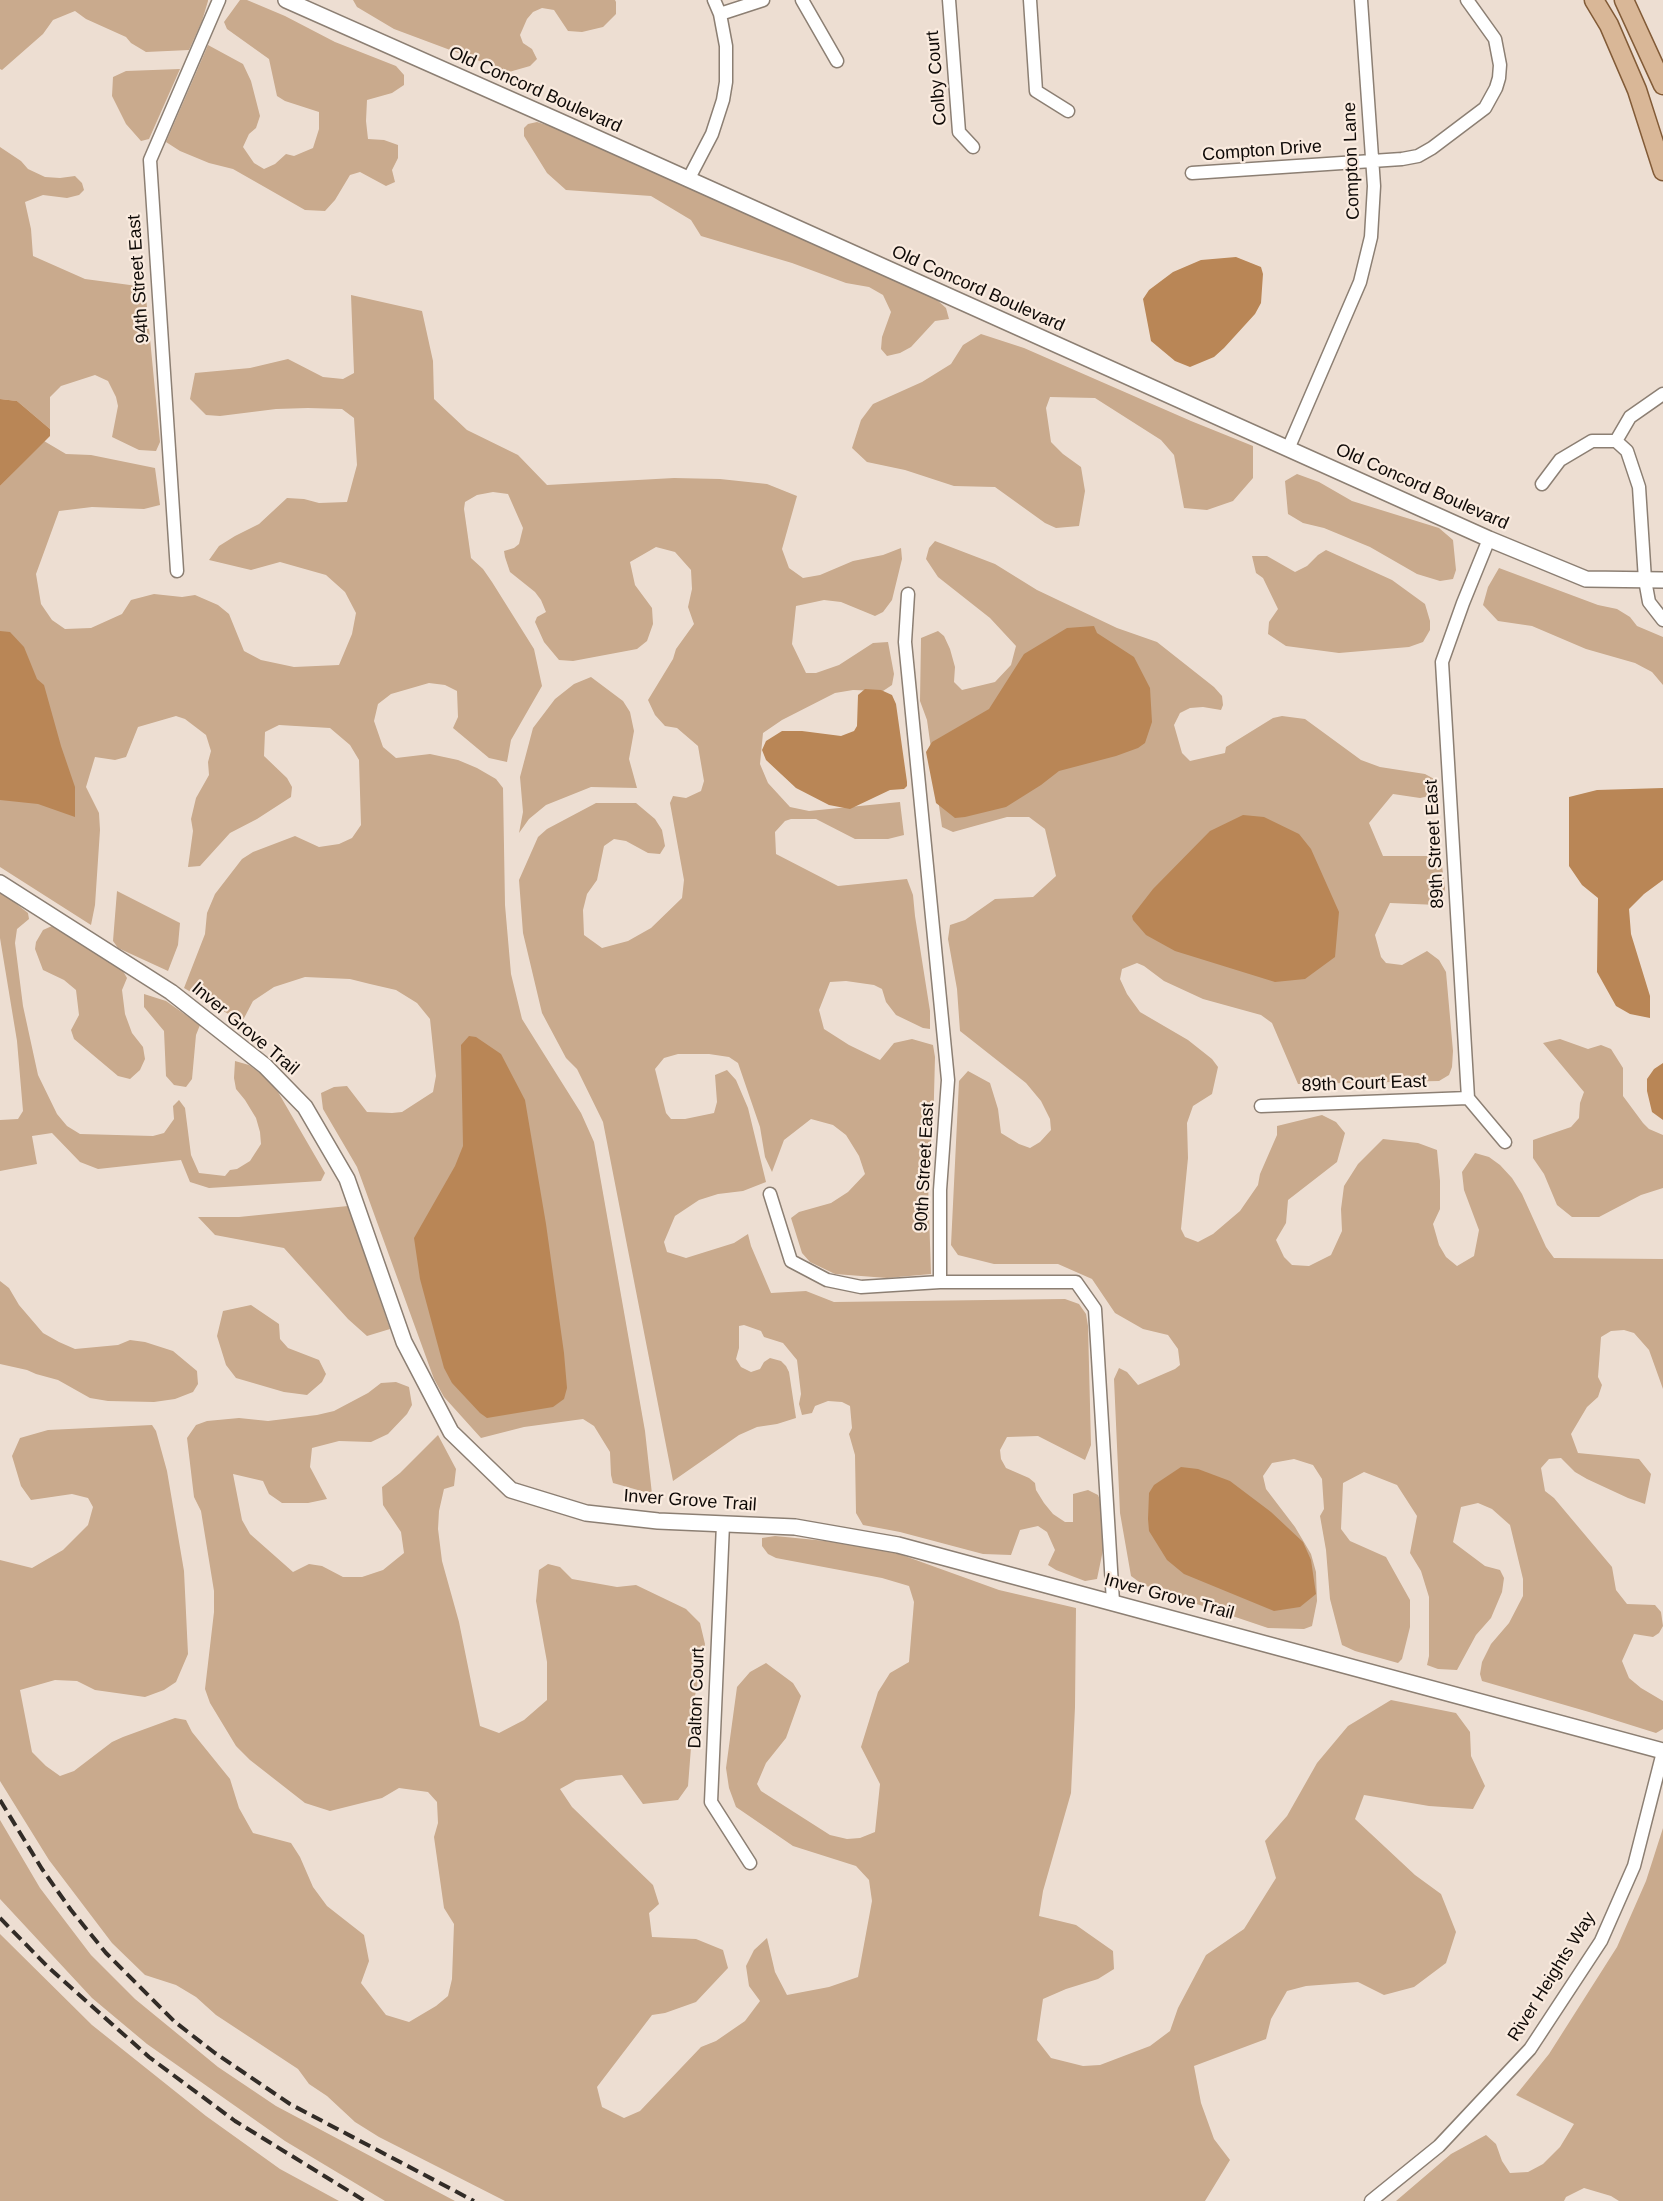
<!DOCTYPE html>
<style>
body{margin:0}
canvas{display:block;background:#edded2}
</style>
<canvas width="1663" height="2201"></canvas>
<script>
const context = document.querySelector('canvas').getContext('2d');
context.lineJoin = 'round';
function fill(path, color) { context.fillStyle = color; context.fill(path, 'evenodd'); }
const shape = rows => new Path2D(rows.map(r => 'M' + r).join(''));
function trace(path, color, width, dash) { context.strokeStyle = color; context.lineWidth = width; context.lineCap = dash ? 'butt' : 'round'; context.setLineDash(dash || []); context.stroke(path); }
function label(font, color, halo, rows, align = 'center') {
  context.font = font + ' Helvetica,sans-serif'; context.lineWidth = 4.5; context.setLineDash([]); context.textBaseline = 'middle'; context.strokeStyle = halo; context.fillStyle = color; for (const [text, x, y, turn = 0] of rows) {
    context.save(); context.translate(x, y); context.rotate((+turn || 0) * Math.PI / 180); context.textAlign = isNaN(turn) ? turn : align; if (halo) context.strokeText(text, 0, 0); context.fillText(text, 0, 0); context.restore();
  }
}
const green = shape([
 [0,0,208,0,208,1,202,21,189,50,146,52,131,43,126,37,86,19,75,11,53,20,43,34,2,70,0,69],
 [240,0,247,0,285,16,335,42,396,66,404,75,404,85,392,93,367,100,366,121,368,139,384,140,398,145,398,158,392,170,395,182,386,186,360,172,350,175,335,200,325,211,305,210,233,169,209,163,180,151,166,142,208,45,243,64,251,81,260,116,256,128,249,134,243,147,254,163,264,169,275,164,286,154,294,156,313,148,319,129,319,112,285,101,277,96,269,59,227,29,224,22],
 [353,0,615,0,616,2,616,14,603,27,582,32,568,31,554,10,542,8,533,12,527,19,520,35,523,43,532,49,537,59,530,66,509,72,394,29,357,7],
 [180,69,149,139,141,141,126,124,112,96,113,77,126,71],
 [537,122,566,131,936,299,946,308,949,319,935,321,911,347,900,353,887,356,881,349,882,337,891,312,883,295,869,287,846,283,792,263,701,236,691,220,651,196,566,190,547,173,524,136,524,128,528,124],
 [0,147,21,161,28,169,45,177,60,178,75,176,82,183,84,190,79,195,67,198,43,195,25,202,31,229,33,256,85,279,145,287,160,442,156,451,139,450,112,437,118,406,116,397,108,381,95,375,61,386,50,397,50,429,17,401,0,399],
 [351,295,422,311,433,361,434,399,467,430,518,455,547,485,674,478,720,479,767,484,797,496,782,549,789,568,803,578,820,575,853,561,883,555,901,548,902,559,892,600,883,612,875,616,841,602,824,600,796,606,792,644,806,673,816,673,839,665,873,643,888,642,894,674,892,685,883,691,853,690,835,693,782,720,763,733,760,764,768,783,790,807,809,811,900,802,904,835,888,839,855,839,816,819,791,819,785,821,775,832,776,854,838,886,907,879,913,895,915,916,930,1011,930,1029,923,1028,896,1015,886,1002,882,989,874,985,846,981,830,982,819,1010,824,1029,849,1045,880,1060,894,1043,912,1039,933,1045,935,1057,933,1134,927,1152,931,1274,887,1278,835,1274,810,1262,802,1253,791,1218,799,1212,831,1203,848,1192,865,1174,859,1156,846,1135,833,1125,811,1119,784,1140,772,1172,765,1157,760,1127,738,1063,729,1057,709,1054,678,1054,664,1058,655,1069,666,1113,671,1119,685,1119,714,1113,717,1102,715,1075,727,1070,736,1080,748,1108,766,1182,743,1191,718,1194,699,1200,675,1216,664,1242,667,1252,686,1258,734,1243,748,1234,751,1246,771,1293,806,1291,834,1302,1065,1299,1079,1304,1086,1314,1088,1326,1091,1445,1085,1460,1038,1436,1007,1437,1000,1450,1001,1459,1006,1468,1029,1478,1035,1483,1036,1490,1044,1503,1053,1514,1065,1522,1073,1522,1073,1494,1088,1490,1098,1495,1102,1505,1103,1550,1097,1579,1085,1581,1056,1570,1048,1565,1055,1550,1047,1532,1038,1526,1020,1530,1011,1555,983,1554,900,1532,863,1525,856,1513,855,1455,849,1434,852,1428,850,1406,842,1402,828,1401,815,1406,812,1413,802,1415,799,1404,801,1394,797,1360,783,1343,764,1337,761,1331,744,1325,739,1326,739,1348,736,1359,741,1367,751,1372,760,1369,764,1362,770,1358,781,1361,786,1366,789,1372,796,1418,777,1424,757,1427,739,1435,673,1481,603,1122,577,1069,566,1058,542,1013,523,933,519,880,538,837,547,829,596,803,636,803,655,819,662,830,665,846,660,854,648,853,626,841,614,839,604,846,597,880,587,894,583,910,584,935,602,948,628,941,651,928,682,898,684,880,670,803,673,796,686,798,701,791,704,781,698,746,677,728,665,726,655,715,648,700,673,659,676,649,694,624,688,607,692,589,691,570,675,552,656,547,630,562,635,585,652,608,653,624,647,641,637,649,573,661,559,660,544,642,535,622,537,617,546,612,541,600,535,592,510,572,505,557,504,551,514,548,519,544,523,528,508,494,493,492,477,495,465,502,464,509,471,558,483,569,492,582,534,649,542,686,511,740,507,762,489,758,453,728,458,717,457,691,445,685,429,683,391,694,378,704,374,721,383,747,396,758,430,754,458,760,477,768,496,779,503,788,505,905,511,974,522,1019,581,1113,594,1142,645,1431,652,1494,613,1483,611,1475,610,1452,594,1426,583,1419,524,1427,481,1438,444,1397,434,1379,357,1167,323,1109,321,1093,334,1087,347,1086,367,1112,392,1113,402,1112,433,1092,436,1076,430,1019,417,1003,396,990,370,984,350,979,305,977,274,987,253,1001,242,1022,184,988,205,934,207,913,215,894,242,859,253,852,295,836,319,847,339,844,352,838,361,825,359,760,350,745,330,728,279,725,265,732,264,756,287,778,292,787,291,797,257,819,230,833,200,866,188,867,193,831,191,819,196,798,209,775,208,762,211,751,206,735,185,719,176,716,138,727,126,757,115,760,95,757,86,787,99,813,100,830,95,905,91,925,0,867,0,486,44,441,66,454,91,455,155,468,160,505,144,509,92,507,59,511,36,574,41,604,52,620,65,629,91,628,122,614,131,600,154,594,182,597,195,595,218,605,229,614,244,651,261,660,294,667,339,665,352,634,356,613,345,592,326,575,280,562,251,570,209,560,219,546,235,536,259,524,287,498,304,499,319,503,347,502,357,465,354,418,342,409,308,408,276,409,220,416,206,415,190,399,195,373,250,368,288,359,323,377,343,379,354,373],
 [981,334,1024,348,1191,421,1253,446,1253,478,1233,501,1207,510,1184,508,1174,455,1161,440,1095,398,1050,397,1046,408,1051,442,1063,454,1081,467,1085,491,1079,526,1056,528,1045,523,995,487,954,486,905,470,867,462,852,448,861,420,873,404,922,382,951,364,963,345],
 [1297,474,1319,482,1352,501,1439,528,1453,540,1456,570,1453,579,1440,581,1417,574,1370,547,1324,528,1303,523,1288,514,1285,481],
 [935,541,995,564,1037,590,1117,628,1157,642,1214,687,1222,696,1223,705,1221,710,1203,707,1190,708,1180,713,1174,725,1182,753,1190,761,1225,753,1226,747,1273,718,1282,716,1305,719,1361,760,1380,767,1425,774,1436,780,1438,794,1430,796,1420,798,1393,794,1369,823,1383,856,1435,856,1442,866,1445,888,1443,900,1438,905,1390,903,1375,935,1381,957,1386,963,1402,965,1427,951,1439,960,1446,972,1453,1051,1452,1067,1449,1075,1439,1081,1298,1084,1272,1023,1261,1015,1203,999,1164,981,1144,966,1137,963,1122,969,1120,979,1127,994,1140,1012,1188,1040,1212,1059,1218,1067,1212,1094,1193,1106,1187,1123,1188,1158,1181,1229,1185,1237,1198,1242,1213,1234,1240,1211,1258,1185,1260,1174,1277,1135,1277,1126,1322,1115,1336,1122,1345,1133,1337,1162,1288,1200,1286,1223,1276,1240,1284,1257,1292,1265,1309,1266,1331,1255,1342,1231,1341,1209,1344,1186,1358,1164,1383,1139,1418,1143,1437,1150,1440,1181,1440,1209,1433,1224,1439,1245,1446,1257,1457,1266,1474,1256,1479,1230,1464,1190,1462,1172,1475,1153,1489,1157,1500,1165,1512,1178,1522,1194,1546,1247,1554,1258,1663,1259,1663,1389,1649,1350,1634,1333,1624,1330,1611,1331,1601,1337,1598,1377,1602,1385,1598,1397,1587,1407,1571,1434,1578,1453,1639,1459,1651,1474,1645,1504,1628,1498,1587,1479,1575,1472,1561,1458,1549,1459,1541,1468,1545,1491,1554,1498,1612,1567,1616,1590,1627,1604,1655,1605,1661,1612,1663,1626,1659,1633,1653,1637,1634,1634,1622,1661,1629,1678,1641,1688,1663,1701,1663,1729,1656,1733,1589,1712,1482,1681,1480,1674,1482,1662,1491,1644,1509,1623,1523,1596,1523,1579,1510,1525,1492,1509,1478,1503,1461,1507,1453,1542,1485,1566,1500,1570,1504,1578,1502,1592,1491,1618,1476,1635,1457,1670,1438,1669,1427,1665,1429,1656,1429,1597,1421,1571,1410,1553,1417,1516,1397,1485,1364,1472,1343,1483,1341,1529,1350,1541,1386,1557,1410,1600,1410,1627,1402,1659,1398,1663,1355,1651,1342,1645,1330,1599,1326,1550,1320,1516,1324,1509,1322,1479,1313,1465,1294,1459,1272,1463,1263,1476,1266,1489,1295,1527,1311,1554,1316,1572,1317,1601,1312,1626,1304,1629,1268,1628,1158,1591,1142,1584,1131,1576,1120,1513,1114,1379,1119,1368,1127,1372,1138,1385,1175,1369,1180,1365,1178,1349,1168,1335,1143,1329,1115,1313,1092,1279,1058,1264,994,1264,958,1255,951,1245,959,1081,968,1071,990,1083,998,1109,1001,1133,1019,1144,1030,1148,1040,1142,1051,1130,1050,1119,1041,1101,1026,1083,960,1031,957,989,948,939,950,925,965,920,995,899,1033,897,1056,876,1045,829,1029,817,1007,817,953,832,942,827,927,720,920,701,921,638,938,631,944,636,950,649,955,667,954,682,962,690,995,682,1011,665,1016,646,990,618,938,577,926,559,929,548],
 [1326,550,1392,580,1425,604,1430,621,1430,630,1423,642,1409,647,1339,653,1286,646,1268,634,1269,622,1278,609,1263,578,1256,573,1252,556,1267,556,1295,572,1307,566,1318,555],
 [1499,568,1598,605,1617,609,1630,617,1637,626,1663,637,1663,685,1652,672,1635,663,1586,649,1532,626,1498,621,1483,605,1488,587],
 [591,677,623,701,630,712,634,731,629,759,637,788,591,787,546,805,529,819,519,833,523,812,520,777,533,728,555,699,574,684],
 [0,891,28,913,29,919,17,929,15,943,23,1006,38,1075,57,1114,67,1126,80,1134,153,1136,164,1133,174,1119,173,1106,179,1100,185,1108,191,1155,199,1173,225,1176,230,1170,237,1169,250,1161,261,1144,260,1132,256,1118,245,1100,236,1089,234,1078,235,1061,249,1065,264,1076,278,1092,325,1173,321,1181,209,1188,190,1182,181,1160,98,1169,80,1162,52,1133,32,1136,37,1164,0,1171,0,1120,18,1119,23,1111,17,1041,0,938],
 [117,891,180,923,178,945,168,971,118,948,113,941],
 [52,926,123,971,127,978,122,990,125,1014,132,1033,143,1047,145,1059,140,1070,130,1079,118,1076,74,1039,71,1030,79,1015,76,990,64,980,43,970,35,949,36,942,43,930],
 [144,994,166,1001,200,1025,196,1035,192,1079,186,1087,174,1085,166,1076,164,1031,144,1007],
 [1560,1039,1588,1049,1601,1045,1611,1049,1623,1068,1623,1096,1643,1123,1649,1129,1663,1135,1663,1188,1641,1195,1599,1217,1572,1217,1557,1205,1544,1174,1533,1158,1533,1140,1571,1127,1579,1118,1580,1103,1584,1092,1543,1043],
 [348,1206,390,1329,367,1336,348,1319,284,1248,215,1235,198,1217,239,1217],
 [0,1281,9,1288,19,1305,43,1333,59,1342,75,1349,118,1345,130,1340,145,1342,173,1351,197,1371,198,1384,193,1392,175,1399,154,1402,108,1401,90,1398,58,1380,36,1374,27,1370,0,1364],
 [251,1305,279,1324,280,1339,288,1348,319,1360,326,1374,322,1382,307,1395,284,1392,236,1378,226,1365,217,1336,223,1311],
 [396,1382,409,1387,412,1405,407,1414,388,1434,371,1442,339,1441,312,1448,310,1467,327,1499,308,1503,282,1503,269,1494,263,1481,233,1474,242,1520,250,1534,293,1572,309,1564,322,1566,343,1577,362,1577,383,1570,404,1553,401,1532,383,1505,382,1487,400,1473,438,1435,456,1469,454,1486,444,1489,439,1511,438,1529,442,1561,459,1622,480,1726,499,1733,524,1720,547,1700,547,1662,536,1601,539,1570,548,1564,560,1567,572,1579,617,1587,636,1585,686,1609,700,1623,705,1644,695,1696,688,1786,678,1800,643,1804,622,1775,576,1780,560,1789,572,1807,653,1885,659,1904,649,1913,652,1937,696,1939,723,1950,728,1968,696,2002,665,2013,652,2015,597,2087,602,2107,624,2118,640,2111,701,2047,716,2041,745,2021,760,2001,749,1986,746,1966,754,1950,767,1938,775,1972,787,1995,829,1987,858,1977,872,1901,869,1880,856,1866,793,1846,736,1807,729,1788,726,1768,737,1687,750,1672,766,1663,793,1683,801,1696,786,1738,766,1763,757,1784,761,1791,830,1835,847,1839,860,1838,875,1832,880,1784,861,1747,878,1692,890,1673,909,1662,914,1602,909,1586,882,1578,776,1558,768,1554,762,1546,762,1538,775,1536,877,1546,999,1590,1076,1608,1075,1707,1071,1793,1043,1891,1039,1916,1076,1925,1113,1951,1114,1969,1098,1979,1066,1989,1043,1999,1037,2040,1051,2058,1083,2066,1100,2065,1150,2046,1170,2031,1178,2008,1206,1955,1244,1929,1276,1878,1265,1841,1287,1816,1317,1763,1348,1726,1391,1700,1456,1713,1470,1732,1471,1756,1485,1786,1473,1809,1429,1806,1364,1795,1355,1819,1415,1875,1441,1894,1456,1932,1446,1963,1414,1987,1384,1995,1358,1982,1306,1986,1287,1991,1271,2019,1266,2039,1194,2066,1201,2103,1214,2139,1230,2160,1205,2201,505,2201,379,2137,355,2122,327,2096,309,2084,298,2069,216,2015,196,1997,176,1985,145,1975,112,1943,49,1860,0,1781,0,1560,32,1568,63,1550,88,1525,93,1507,88,1498,72,1494,31,1500,21,1486,12,1456,20,1438,48,1430,152,1425,156,1431,167,1471,184,1571,188,1654,176,1682,164,1690,145,1697,95,1690,77,1681,55,1680,20,1690,32,1752,46,1766,60,1776,74,1771,112,1742,123,1737,175,1718,186,1720,192,1732,230,1779,239,1808,253,1833,291,1843,300,1857,313,1887,327,1906,364,1935,369,1961,361,1983,386,2015,409,2022,436,2006,448,1996,452,1979,454,1924,444,1908,434,1837,438,1823,437,1802,428,1792,399,1788,382,1798,330,1811,305,1803,250,1760,236,1746,210,1703,205,1689,214,1612,214,1591,201,1511,194,1497,187,1438,196,1425,207,1421,239,1418,268,1421,317,1415,334,1411,368,1393,381,1383],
 [0,1820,40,1888,91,1955,135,1999,218,2067,276,2106,455,2201,385,2201,285,2141,147,2044,92,1998,0,1899],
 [1663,1828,1663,2201,1619,2201,1611,2196,1584,2188,1566,2197,1564,2201,1396,2201,1451,2154,1486,2135,1496,2144,1502,2161,1510,2173,1528,2172,1543,2164,1560,2147,1574,2124,1516,2095,1549,2054,1617,1947,1646,1881],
 [0,1934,92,2025,206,2116,280,2169,339,2201,0,2201]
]);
const water = shape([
 [1236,257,1261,267,1263,274,1261,303,1255,314,1224,348,1214,357,1190,367,1175,361,1151,341,1143,299,1149,290,1173,272,1201,260],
 [0,399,17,401,50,429,50,436,0,486],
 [1094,626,1097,633,1134,657,1150,688,1152,722,1145,743,1138,748,1116,756,1059,771,1041,785,1006,807,965,817,955,818,936,803,926,752,932,742,989,709,1024,654,1067,628],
 [0,631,10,632,24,647,37,679,44,685,61,746,75,787,75,817,38,804,0,800],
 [865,689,881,690,892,695,896,704,907,782,907,786,904,789,890,790,850,809,829,805,796,788,766,760,762,750,766,741,782,731,802,731,841,736,854,731,857,726,858,695],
 [1663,788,1663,880,1644,894,1629,909,1631,934,1650,996,1650,1018,1630,1014,1616,1006,1597,972,1598,898,1582,885,1569,866,1569,797,1597,790],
 [1243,815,1264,817,1299,834,1311,849,1339,912,1335,957,1305,979,1275,982,1175,951,1146,935,1133,920,1132,916,1153,889,1210,831],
 [469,1036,476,1037,501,1054,525,1100,546,1224,564,1353,567,1388,564,1399,553,1407,487,1418,480,1413,452,1383,444,1368,420,1279,414,1238,455,1166,463,1146,461,1045],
 [1663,1063,1663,1120,1652,1112,1647,1091,1647,1079,1654,1069],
 [1181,1467,1198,1469,1230,1481,1271,1512,1303,1542,1311,1560,1316,1594,1300,1607,1274,1611,1184,1574,1167,1560,1149,1531,1148,1519,1149,1493,1154,1485]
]);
const minor = shape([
 [802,0,837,61],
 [949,0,959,132,973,147],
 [1030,0,1036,91,1068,111],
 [720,14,763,0],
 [1192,173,1402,159,1418,156,1432,148,1485,108,1496,88,1499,78,1500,65,1495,39,1467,0],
 [688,180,712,134,723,100,726,82,726,46,720,14,714,0],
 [1616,441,1630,417,1663,394],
 [1288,449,1360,282,1371,237,1374,186,1361,0],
 [1542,484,1560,460,1592,441,1616,441,1627,451,1639,487,1645,580,1649,602,1663,620],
 [1489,539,1463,603,1442,662,1468,1098,1505,1142],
 [177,571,150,160,219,0],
 [908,594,905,642,948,1080,940,1190,940,1282],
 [1261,1106,1468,1098],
 [770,1194,791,1261,827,1280,861,1287,940,1282,1076,1282,1095,1309,1113,1602],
 [723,1524,711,1802,750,1863],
 [1371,2201,1439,2146,1530,2049,1601,1941,1634,1866,1663,1752]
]);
const tertiary = shape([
 [286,0,559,121,1489,539,1586,579,1663,580],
 [0,883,171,992,265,1066,305,1107,347,1179,404,1342,451,1432,511,1490,586,1513,658,1521,795,1527,898,1545,1663,1751]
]);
const primary = shape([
 [1594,0,1609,25,1637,90,1663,171],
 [1624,0,1663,85]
]);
const rail = shape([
 [0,1800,42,1869,71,1910,106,1953,175,2022,215,2053,290,2104,474,2201],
 [0,1918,48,1967,149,2057,235,2121,365,2201]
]);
const streetNames = [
 ["Colby Court",937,78,-95],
 ["Old Concord Boulevard",535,90,24],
 ["Compton Drive",1262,151,-4],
 ["Compton Lane",1352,161,-92],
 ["94th Street East",139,279,-94],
 ["Old Concord Boulevard",978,289,24],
 ["Old Concord Boulevard",1422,487,24],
 ["89th Street East",1435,844,-93],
 ["Inver Grove Trail",245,1029,40],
 ["89th Court East",1364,1084,-2],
 ["90th Street East",925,1167,-87],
 ["Inver Grove Trail",690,1501,4],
 ["Inver Grove Trail",1169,1597,15],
 ["Dalton Court",697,1698,-88],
 ["River Heights Way",1552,1977,-58]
];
fill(green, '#c9aa8d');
fill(water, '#b98656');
trace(minor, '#8c7f73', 15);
trace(tertiary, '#8c7f73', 18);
trace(primary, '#825b37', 21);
trace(minor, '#fff', 12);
trace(tertiary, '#fff', 15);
trace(primary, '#d9b797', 18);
trace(rail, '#322c27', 4, [12, 6]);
label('18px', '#0f0a07', '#faebdf', streetNames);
</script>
